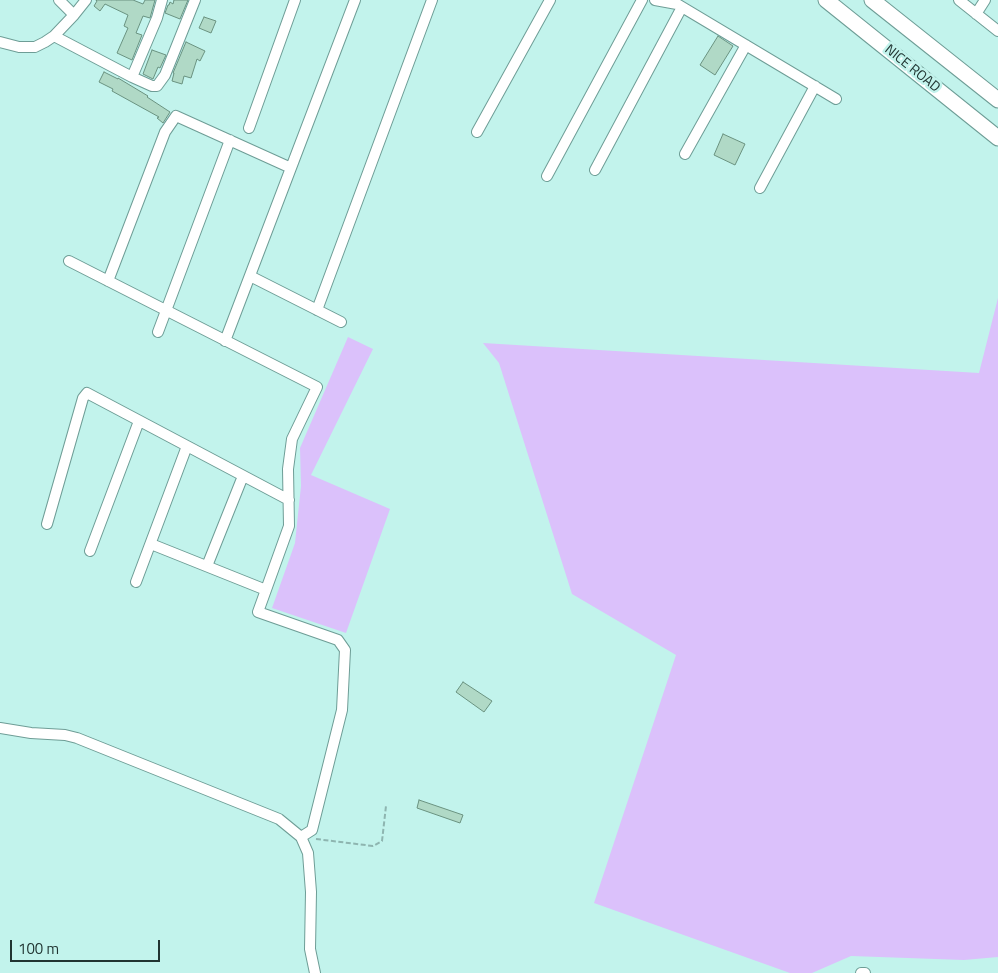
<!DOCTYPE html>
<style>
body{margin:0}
#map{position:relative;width:998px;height:973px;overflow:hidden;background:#c2f3ec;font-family:"Titillium Web",sans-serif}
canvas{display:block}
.scale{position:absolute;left:10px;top:940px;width:150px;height:22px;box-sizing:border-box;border:2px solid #203431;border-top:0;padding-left:6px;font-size:15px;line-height:18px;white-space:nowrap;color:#203431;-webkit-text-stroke:4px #c2f3ec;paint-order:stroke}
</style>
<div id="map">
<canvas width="998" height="973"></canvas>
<div class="scale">100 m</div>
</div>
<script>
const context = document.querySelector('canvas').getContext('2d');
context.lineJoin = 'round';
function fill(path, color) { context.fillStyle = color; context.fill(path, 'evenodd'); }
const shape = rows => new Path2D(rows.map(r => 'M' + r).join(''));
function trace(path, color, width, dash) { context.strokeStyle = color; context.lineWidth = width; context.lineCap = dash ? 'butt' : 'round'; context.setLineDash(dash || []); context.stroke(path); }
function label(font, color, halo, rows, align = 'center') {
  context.font = font + ' "Titillium Web",sans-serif'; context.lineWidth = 5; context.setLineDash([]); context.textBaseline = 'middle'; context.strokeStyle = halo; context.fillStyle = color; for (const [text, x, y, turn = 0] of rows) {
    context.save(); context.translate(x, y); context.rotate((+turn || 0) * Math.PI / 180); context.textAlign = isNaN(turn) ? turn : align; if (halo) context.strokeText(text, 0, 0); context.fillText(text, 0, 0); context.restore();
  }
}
const green = shape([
 [998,298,998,957,964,960,851,956,812,973,790,973,594,903,676,655,572,594,499,363,483,343,979,373],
 [348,337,373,349,311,475,390,509,346,633,272,608,295,543,301,486,300,448]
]);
const building = shape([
 [96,0,133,0,143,4,145,0,155,0,150,18,143,16,136,33,142,35,132,60,117,53,128,28,124,26,128,15,105,4,100,11,94,6,97,1,96,0],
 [174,0,188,0,180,19,165,13,168,5,169,5,170,2,173,4,174,0],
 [204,17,216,21,211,33,199,28,204,17],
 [718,36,733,46,715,75,700,65,718,36],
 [186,42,205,51,200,61,197,59,191,78,184,76,182,84,172,81,174,73,173,73,186,42],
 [152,50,166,55,160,68,158,67,153,79,143,74,152,50],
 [104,72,118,79,118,78,148,96,147,97,170,112,163,123,157,118,159,117,112,91,113,89,99,82,104,72],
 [723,134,745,144,735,165,714,155,723,134],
 [463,682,492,701,484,712,456,692,463,682],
 [419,800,463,815,460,823,417,808,419,800]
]);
const path = shape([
 [316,839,373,846,382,841,386,806]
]);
const minor = shape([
 [59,0,74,15],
 [655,0,677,4,836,99],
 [959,0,998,31],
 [976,14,985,0],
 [54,36,132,77,152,86,157,86,165,75,195,0],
 [0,42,19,47,35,47,45,42,54,36,74,15,86,0],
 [132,77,157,18,162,0],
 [249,128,295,0],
 [477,132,550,0],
 [685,154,746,45],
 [595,170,682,7],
 [547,176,642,0],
 [760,188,815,86],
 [69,261,317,387,292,439,288,469,289,526,258,612,338,640,345,650,342,710,312,830,301,837],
 [250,276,341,322],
 [108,281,165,132,176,116,291,168],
 [317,310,432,0],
 [158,332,230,140],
 [225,341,355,0],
 [47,524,83,398,87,393,289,500],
 [151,544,266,590],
 [90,551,139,421],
 [207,566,243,476],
 [136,582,187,446],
 [0,728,31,733,65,735,77,738,279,819,301,837,308,853,311,892,310,949,315,973],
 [861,973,865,973]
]);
const highway = shape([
 [826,0,998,138],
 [872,0,998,100]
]);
const streetNames = [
 ["NICE ROAD",912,69,39]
];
fill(green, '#dbc1fb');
fill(building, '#b0d9c6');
trace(building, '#6a9280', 1);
trace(minor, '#6e9d96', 12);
trace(highway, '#6e9d96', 17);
trace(path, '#8eb5b0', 2, [5, 2.5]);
trace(minor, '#fff', 10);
trace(highway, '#fff', 15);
label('14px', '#203431', '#c2f3ec', streetNames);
</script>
